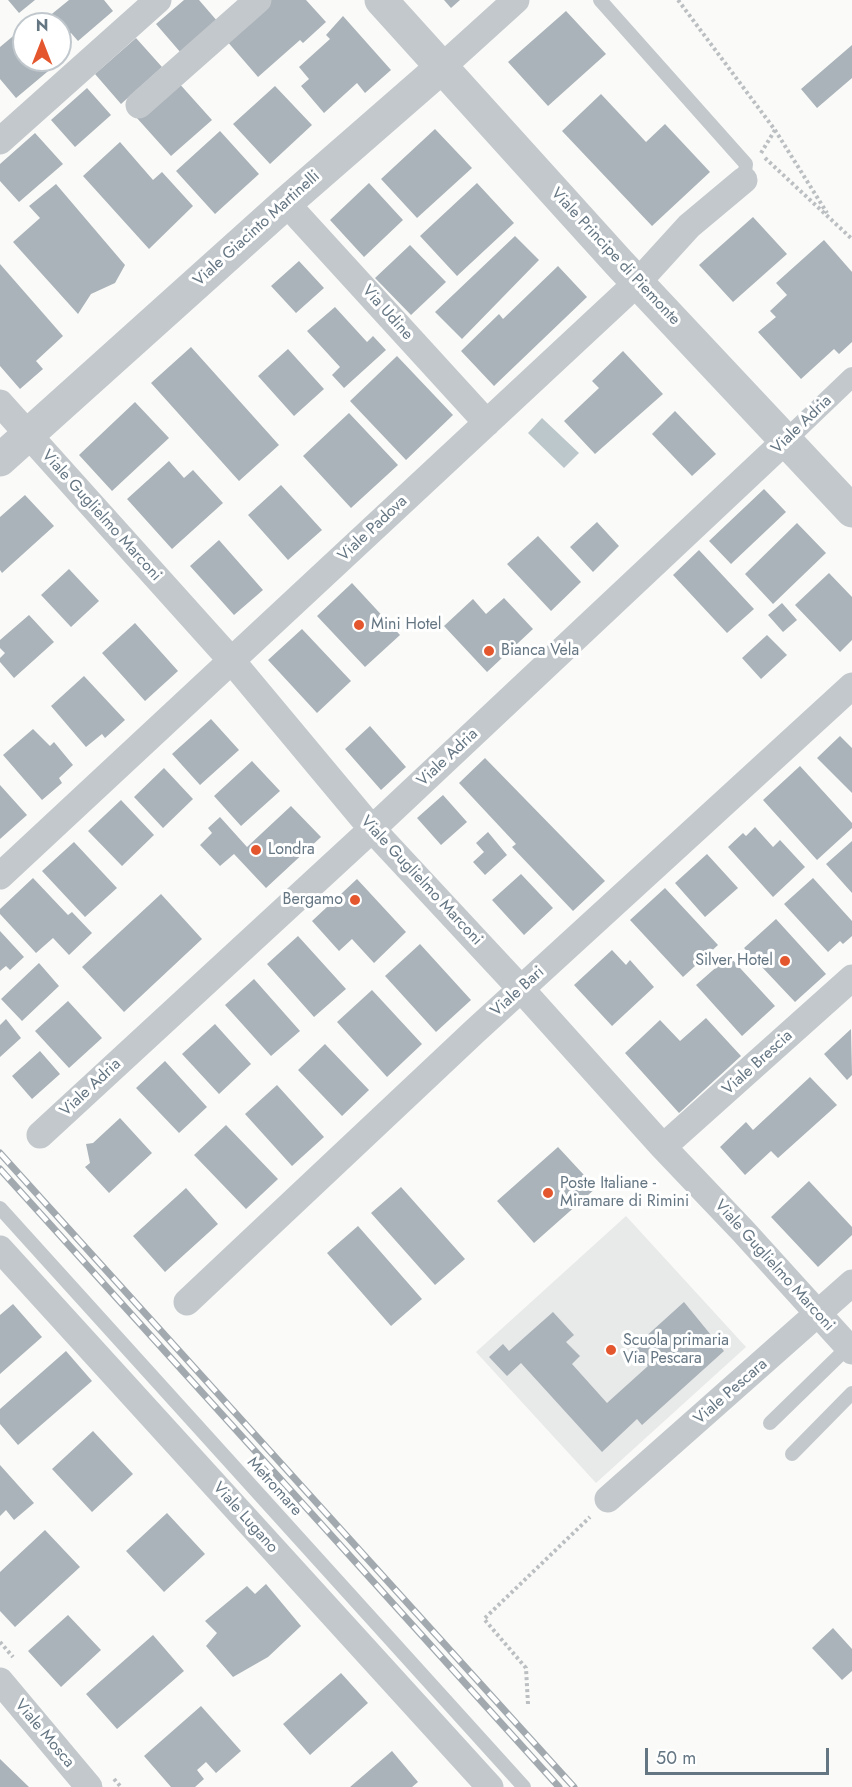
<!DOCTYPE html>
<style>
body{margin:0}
#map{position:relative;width:852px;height:1787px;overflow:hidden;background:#fafaf8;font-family:Jost,sans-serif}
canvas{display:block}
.north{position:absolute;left:12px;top:12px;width:60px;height:60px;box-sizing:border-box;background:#fff;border:2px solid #c1c8cd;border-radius:50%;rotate:0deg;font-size:16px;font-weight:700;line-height:24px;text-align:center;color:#657683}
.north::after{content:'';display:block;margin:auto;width:21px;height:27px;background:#e4572e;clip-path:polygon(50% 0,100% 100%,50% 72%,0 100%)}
.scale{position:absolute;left:645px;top:1748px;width:184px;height:27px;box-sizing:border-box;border:3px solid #657683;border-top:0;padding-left:8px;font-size:18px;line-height:21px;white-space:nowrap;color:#657683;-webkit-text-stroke:4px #fff;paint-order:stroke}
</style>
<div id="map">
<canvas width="852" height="1787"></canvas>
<div class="north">N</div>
<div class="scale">50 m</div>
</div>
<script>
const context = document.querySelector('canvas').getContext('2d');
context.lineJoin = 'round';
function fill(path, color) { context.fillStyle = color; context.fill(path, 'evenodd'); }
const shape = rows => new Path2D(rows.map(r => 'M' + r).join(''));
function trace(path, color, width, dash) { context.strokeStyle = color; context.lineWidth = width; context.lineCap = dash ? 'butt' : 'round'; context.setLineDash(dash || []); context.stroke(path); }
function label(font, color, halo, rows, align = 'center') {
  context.font = font + ' Jost,sans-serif'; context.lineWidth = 6; context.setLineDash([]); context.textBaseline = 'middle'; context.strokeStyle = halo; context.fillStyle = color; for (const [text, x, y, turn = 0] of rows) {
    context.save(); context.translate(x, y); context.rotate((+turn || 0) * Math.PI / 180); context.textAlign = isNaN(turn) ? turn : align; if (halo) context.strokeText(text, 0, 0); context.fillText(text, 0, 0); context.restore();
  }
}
const built = shape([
 [626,1216,746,1347,596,1483,476,1352]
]);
const water = shape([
 [542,418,579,453,564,468,528,433]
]);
const building = shape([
 [8,0,35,0,19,13],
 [69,0,104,0,113,11,78,41,71,33,60,42,60,24,44,24,42,22],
 [184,0,199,0,218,22,181,53,156,24],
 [271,0,306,0,326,22,303,43,300,40,258,77,226,40],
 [444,0,460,0,451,8],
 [566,11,606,54,548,106,508,62],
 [343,16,391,70,365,93,357,83,324,113,301,86,309,79,299,67,330,39,326,35],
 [24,27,24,60,57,60,59,62,16,98,0,79,0,47],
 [136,38,162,67,121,104,95,74],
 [852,45,852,78,817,108,801,89],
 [177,81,212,120,171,156,136,117],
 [275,86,312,125,270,164,233,124],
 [87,88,111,115,75,147,51,120],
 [601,94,646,142,665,124,710,172,652,226,562,131],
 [435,129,472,168,417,218,381,179],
 [220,131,259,174,215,214,176,171],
 [35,133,63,164,19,202,0,181,0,164],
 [120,142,153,180,162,172,193,206,149,249,83,176],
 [369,183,403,220,364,257,330,220],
 [477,183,514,223,457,276,420,236],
 [56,184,125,265,115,283,91,294,78,314,13,242,40,218,29,206],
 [753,217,787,254,733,302,699,265],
 [515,236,539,260,462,339,435,312],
 [824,240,852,272,852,342,839,354,834,349,801,379,758,332,776,317,770,311,787,295,776,283],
 [410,245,446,282,411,315,375,278],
 [299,261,324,288,296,313,271,286],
 [0,264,63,336,36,361,43,369,20,389,0,366],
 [558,266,587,297,494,386,461,351,499,314,503,319],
 [335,307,367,342,373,336,386,350,344,388,332,375,340,367,307,331],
 [191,347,279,445,239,481,151,383],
 [288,349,324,389,294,416,258,376],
 [623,351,663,394,595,454,564,421,599,388,592,381],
 [397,356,453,415,406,460,350,401],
 [135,402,169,438,112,491,79,455],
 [675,411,716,454,692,476,652,434],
 [349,413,398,465,351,508,303,456],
 [169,461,184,478,193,470,223,503,172,549,127,499],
 [281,485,322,530,288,560,248,515],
 [764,489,786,512,731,564,709,541],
 [25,495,54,526,2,573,0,570,0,517],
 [597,522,619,546,593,572,570,547],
 [797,523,826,553,773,604,745,574],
 [538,536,581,582,551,611,507,564],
 [219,540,263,590,234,615,190,566],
 [699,550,754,609,727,633,673,575],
 [69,569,99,601,71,627,41,595],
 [829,573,852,597,852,640,840,652,795,605],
 [352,583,400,635,365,667,317,616],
 [504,598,533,629,487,672,444,626,473,599,486,614],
 [782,603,797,620,783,632,768,615],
 [29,615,54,642,14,678,0,662,0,658,5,653,0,648,0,640],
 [135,623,178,671,145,701,102,653],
 [302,629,351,681,317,713,268,660],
 [767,635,787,655,761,679,742,658],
 [84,676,125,720,105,738,102,734,86,747,51,706],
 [211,719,239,750,200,785,172,754],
 [370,726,406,767,381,790,345,749],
 [33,729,50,746,54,742,73,765,59,778,62,783,42,800,3,755],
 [840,736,852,748,852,793,817,758],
 [485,758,605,881,573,911,512,847,516,844,459,783],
 [252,761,280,791,241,826,214,796],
 [800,766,852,823,852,828,817,860,763,800],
 [164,768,193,799,163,828,134,797],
 [0,785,27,815,0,839],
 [443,795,467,822,441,845,417,818],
 [121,800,154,835,122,866,88,831],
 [291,806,321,837,266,888,234,854,220,866,200,845,212,833,208,828,220,817,247,847],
 [755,827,773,847,780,840,805,867,773,897,728,847,743,833,746,836],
 [488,832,507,855,485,875,473,862,484,852,476,843],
 [852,841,852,893,826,864],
 [74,842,117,888,85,917,42,871],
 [707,854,738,888,705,917,675,883],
 [521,874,553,908,524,935,492,900],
 [33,878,68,915,72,912,92,933,69,955,53,938,36,953,0,914,0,909],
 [813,878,852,921,852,936,843,944,840,941,828,952,784,904],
 [357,879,406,932,374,963,352,939,339,951,312,921],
 [665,888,718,945,683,977,630,920],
 [161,894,202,939,124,1012,82,967],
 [776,919,826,974,795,1002,744,948],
 [0,931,24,957,10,970,6,966,0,971],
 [298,936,346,989,314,1017,267,964],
 [420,944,471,1000,436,1032,385,976],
 [612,950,626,965,630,960,654,987,612,1026,574,985],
 [729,956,775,1006,742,1036,696,985],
 [39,963,59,986,22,1021,1,999],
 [254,979,300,1031,271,1056,225,1005],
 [372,990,422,1044,387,1077,337,1022],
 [68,1001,102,1038,69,1068,35,1031],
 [706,1018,741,1056,679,1113,625,1053,660,1020,680,1041],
 [6,1019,21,1038,0,1057,0,1025],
 [215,1024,251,1064,219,1094,182,1054],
 [851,1029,852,1075,847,1080,824,1054],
 [325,1044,369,1090,342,1116,298,1070],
 [40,1051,60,1074,32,1099,12,1076],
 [165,1061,207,1107,179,1133,136,1088],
 [810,1077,837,1105,778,1158,771,1151,745,1175,720,1147,746,1122,753,1130],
 [277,1085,324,1137,292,1166,245,1114],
 [120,1118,152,1153,109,1193,85,1167,90,1163,86,1144,93,1143],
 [226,1125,278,1179,246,1209,194,1155],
 [558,1147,596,1188,534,1243,497,1201],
 [809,1181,852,1227,852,1235,818,1267,771,1217],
 [401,1187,465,1259,435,1285,371,1213],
 [186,1188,218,1224,165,1272,133,1236],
 [358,1226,422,1299,391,1326,327,1253],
 [684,1302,724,1351,642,1425,637,1419,602,1452,521,1363,507,1376,489,1357,503,1344,509,1351,553,1312,574,1335,566,1342,580,1356,572,1364,607,1403,648,1366,632,1349],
 [13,1304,42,1337,0,1374,0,1315],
 [66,1351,92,1381,18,1445,0,1424,0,1409],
 [93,1431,133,1474,92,1512,52,1469],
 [0,1465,34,1503,14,1520,6,1510,0,1516],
 [167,1513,205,1554,164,1592,126,1551],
 [45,1530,80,1567,15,1627,0,1611,0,1572],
 [266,1584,301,1626,268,1657,233,1677,206,1646,217,1633,205,1621,247,1586,255,1594],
 [68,1615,101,1650,61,1687,28,1651],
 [833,1628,852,1649,852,1671,842,1680,812,1648],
 [153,1635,184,1671,117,1729,86,1694],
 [341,1673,368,1703,310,1755,283,1724],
 [201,1706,241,1751,216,1773,206,1762,197,1770,204,1779,195,1787,171,1787,144,1756],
 [392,1751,418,1782,412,1787,350,1787],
 [0,1759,29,1787,0,1787]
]);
const path = shape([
 [678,0,775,130,827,213],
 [761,153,775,130],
 [765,158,852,239],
 [0,1642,13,1657],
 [528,1704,526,1668,484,1619,590,1517],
 [114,1779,121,1787]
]);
const service = shape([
 [600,0,746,164,744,180],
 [0,1208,524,1787],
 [770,1423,848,1347],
 [792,1454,852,1393]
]);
const pedestrian = shape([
 [786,440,852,377]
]);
const minor = shape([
 [442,67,516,0],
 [139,105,258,0],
 [0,141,158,0],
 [286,203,487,423],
 [0,403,231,660,372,829,521,989,663,1147,743,1231,852,1351],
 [0,876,638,282,689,226,744,180],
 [40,1135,372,829,786,440],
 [663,1147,852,978],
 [0,1249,490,1787],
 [187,1302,475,1031,852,686],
 [608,1499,852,1283],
 [0,1681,89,1787]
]);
const tertiary = shape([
 [381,0,619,263,852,511],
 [0,460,286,203,442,67]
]);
const rail = shape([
 [0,1153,574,1787],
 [0,1169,559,1787]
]);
const markers = [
 [359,625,6,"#e4572e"],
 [489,651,6,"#e4572e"],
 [256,850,6,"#e4572e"],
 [355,900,6,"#e4572e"],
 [785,961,6,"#e4572e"],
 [548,1193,6,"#e4572e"],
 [611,1350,6,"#e4572e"]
];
const streetNames = [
 ["Viale Giacinto Martinelli",257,229,-42],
 ["Viale Principe di Piemonte",615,257,47],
 ["Via Udine",387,313,48],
 ["Viale Adria",802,425,-44],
 ["Viale Guglielmo Marconi",101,516,48],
 ["Viale Padova",373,529,-43],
 ["Viale Adria",448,758,-43],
 ["Viale Guglielmo Marconi",421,881,47],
 ["Viale Bari",518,992,-42],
 ["Viale Brescia",758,1063,-42],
 ["Viale Adria",91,1088,-43],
 ["Viale Guglielmo Marconi",774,1266,48],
 ["Viale Pescara",731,1392,-41],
 ["Metromare",274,1487,48],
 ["Viale Lugano",245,1518,48],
 ["Viale Mosca",44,1734,50]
];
const poiNames = [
 ["Mini Hotel",371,625],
 ["Bianca Vela",501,651],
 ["Londra",268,850],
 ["Bergamo",343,900,"right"],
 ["Silver Hotel",773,961,"right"],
 ["Poste Italiane -",560,1184],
 ["Miramare di Rimini",560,1202],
 ["Scuola primaria",623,1341],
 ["Via Pescara",623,1359]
];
fill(built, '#e8e9e9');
fill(water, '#bbc7cb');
fill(building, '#aab3b9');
trace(path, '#bbbfc2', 4, [3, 3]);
trace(service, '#c3c8cc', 14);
trace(pedestrian, '#c3c8cc', 20);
trace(minor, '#c3c8cc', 27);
trace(tertiary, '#c3c8cc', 33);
trace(rail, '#a2aab0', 7);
trace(rail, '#fff', 4.5, [14]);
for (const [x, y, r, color] of markers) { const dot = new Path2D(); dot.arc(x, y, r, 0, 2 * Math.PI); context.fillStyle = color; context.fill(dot); trace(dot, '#fff', 2); }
label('16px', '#657683', '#fff', streetNames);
label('16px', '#657683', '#fff', poiNames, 'left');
</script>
